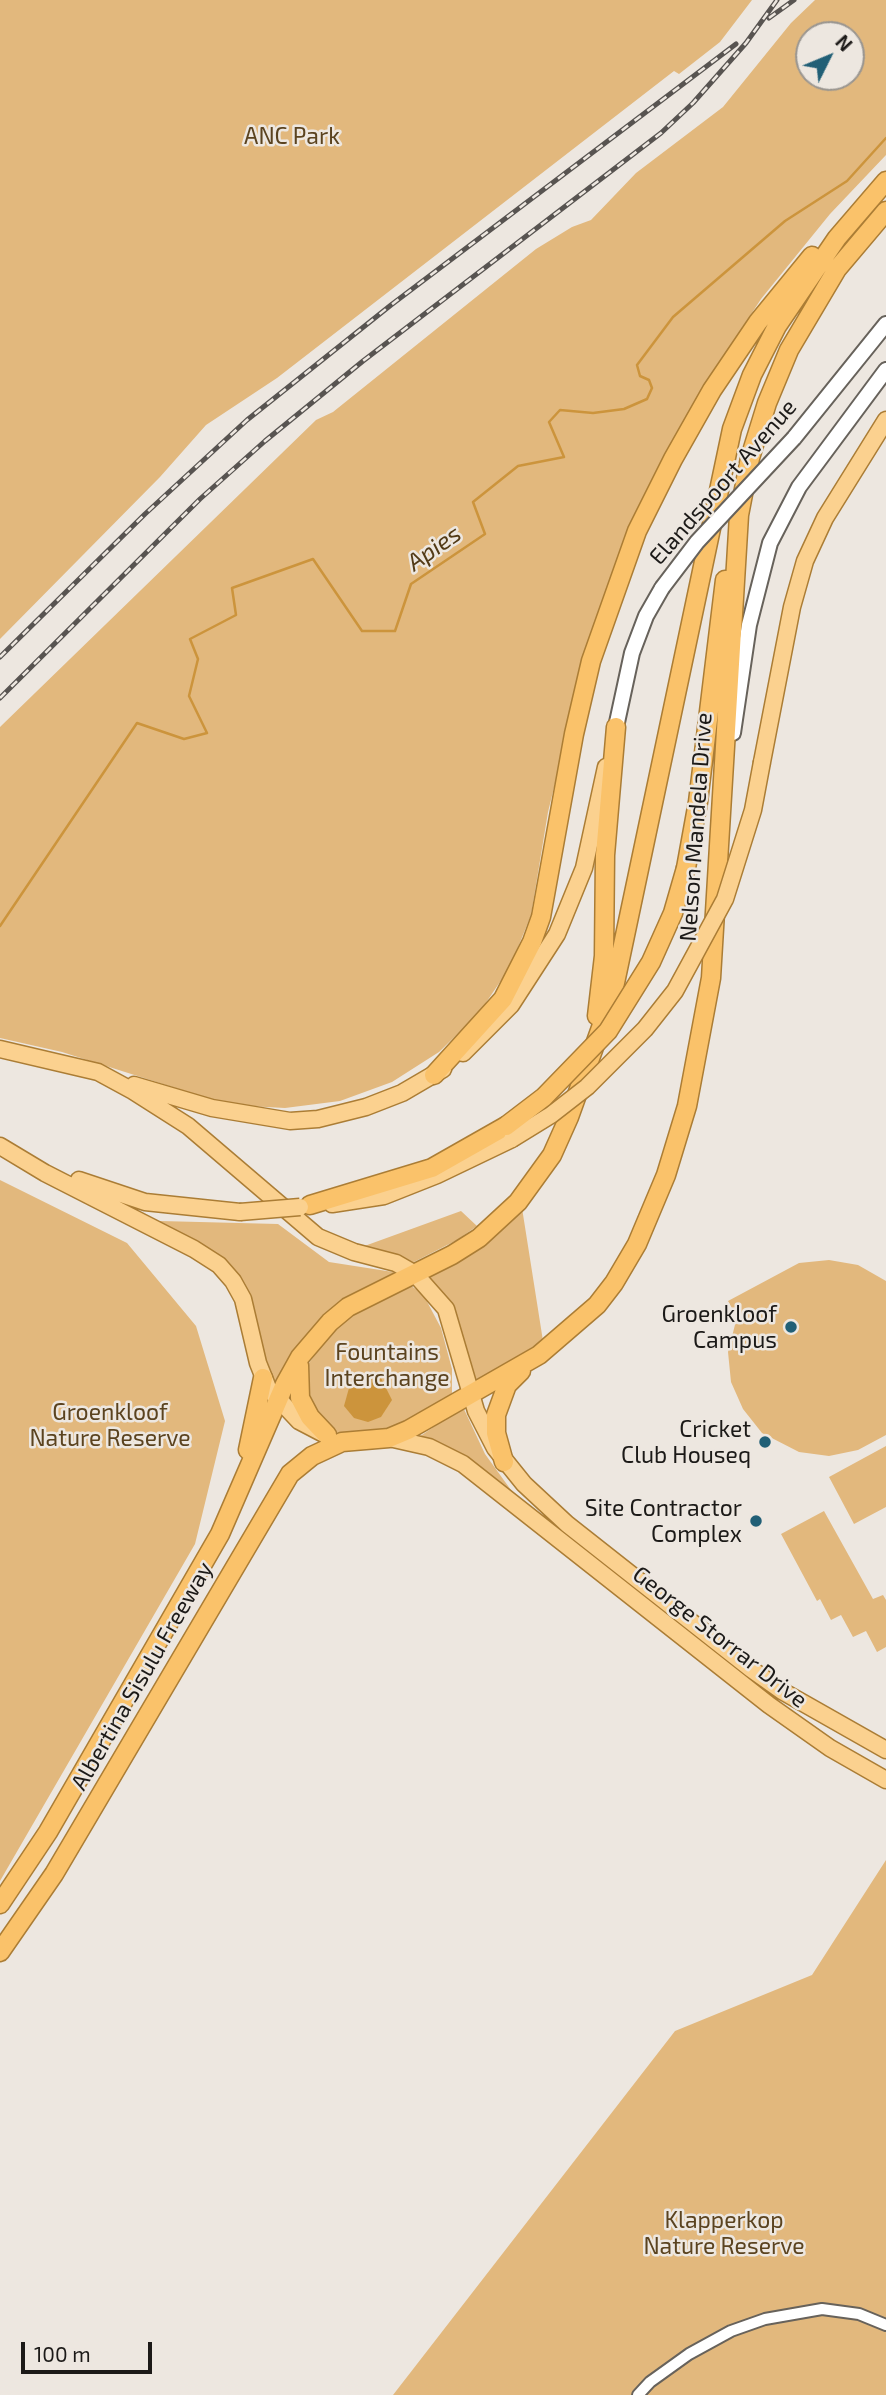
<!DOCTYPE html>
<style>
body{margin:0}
#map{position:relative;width:886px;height:2395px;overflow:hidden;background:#ede7e0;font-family:"Exo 2",sans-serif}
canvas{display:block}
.north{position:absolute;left:795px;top:21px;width:70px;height:70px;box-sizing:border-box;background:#ede7e0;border:2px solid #999590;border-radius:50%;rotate:47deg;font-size:19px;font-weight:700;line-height:28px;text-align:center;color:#1c1a18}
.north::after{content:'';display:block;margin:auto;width:24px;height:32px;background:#215f76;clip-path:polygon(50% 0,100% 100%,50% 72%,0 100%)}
.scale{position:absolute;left:21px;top:2342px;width:131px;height:32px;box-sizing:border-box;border:4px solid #1c1a18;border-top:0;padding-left:9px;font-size:21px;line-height:24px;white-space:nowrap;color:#1c1a18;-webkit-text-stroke:5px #ede7e0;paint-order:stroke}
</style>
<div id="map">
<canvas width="886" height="2395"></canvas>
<div class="north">N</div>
<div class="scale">100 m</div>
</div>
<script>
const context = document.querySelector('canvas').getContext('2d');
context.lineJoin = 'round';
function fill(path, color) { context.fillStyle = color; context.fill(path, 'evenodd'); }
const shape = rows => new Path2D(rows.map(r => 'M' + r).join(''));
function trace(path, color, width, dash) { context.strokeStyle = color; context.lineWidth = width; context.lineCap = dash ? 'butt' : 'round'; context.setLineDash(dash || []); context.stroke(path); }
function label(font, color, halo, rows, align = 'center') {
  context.font = font + ' "Exo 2",sans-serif'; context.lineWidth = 5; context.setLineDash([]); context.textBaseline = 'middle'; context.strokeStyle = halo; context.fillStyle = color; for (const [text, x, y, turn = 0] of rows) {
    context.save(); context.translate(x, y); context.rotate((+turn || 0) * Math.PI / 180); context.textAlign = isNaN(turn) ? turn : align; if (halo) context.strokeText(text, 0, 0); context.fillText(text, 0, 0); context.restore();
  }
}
const green = shape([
 [0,0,752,0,720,42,679,74,674,71,277,378,206,425,160,477,0,639],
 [815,0,886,0,886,155,830,214,761,299,700,392,646,493,616,564,591,636,548,812,531,915,510,967,479,1013,439,1052,392,1082,340,1101,285,1108,229,1105,62,1052,0,1038,0,727,316,420,333,412,536,249,572,227,591,220,636,173,723,107,791,23],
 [809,35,851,35,851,77,809,77],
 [0,1180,127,1243,196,1326,225,1421,195,1544,0,1881],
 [522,1208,543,1341,470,1385,425,1278],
 [461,1211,477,1226,457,1240,408,1265,359,1248],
 [160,1221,278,1224,329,1262,393,1272,394,1276,336,1307,317,1323,286,1363,273,1392,248,1297,158,1227],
 [829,1260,858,1265,886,1281,886,1435,858,1450,829,1456,799,1452,762,1433,743,1409,731,1382,728,1352,737,1317,728,1301,799,1263],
 [410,1285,423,1294,441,1328,452,1369,452,1393,426,1414,399,1428,363,1439,328,1432,307,1406,304,1385,309,1363,329,1336,351,1315],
 [463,1407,485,1454,516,1497,465,1457,444,1445,416,1439],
 [886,1446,886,1507,854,1524,829,1477],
 [824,1511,873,1599,883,1595,886,1600,886,1647,877,1652,866,1631,853,1637,841,1615,831,1620,820,1599,817,1601,781,1534],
 [886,1860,886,2395,393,2395,675,2031,812,1975]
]);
const water = shape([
 [366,1375,380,1376,392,1400,381,1417,368,1422,354,1418,344,1406,349,1388]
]);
const stream = shape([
 [0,926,137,723,184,739,207,733,189,696,198,659,190,639,236,615,232,588,313,559,362,631,395,631,411,584,485,534,473,502,518,466,564,457,549,422,560,410,593,413,624,409,647,399,652,388,649,380,640,376,637,365,673,317,785,221,847,181,886,138]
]);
const minor = shape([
 [638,2395,650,2382,689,2354,731,2331,765,2319,822,2309,859,2314,886,2325]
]);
const secondary = shape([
 [794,438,886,324],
 [616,727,632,653,646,616,662,588],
 [733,733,749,625,770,543,799,487,886,370]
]);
const primary = shape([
 [762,762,792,607,805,561,825,518,886,420],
 [0,1049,98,1072,133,1091,188,1126,318,1237,354,1252,396,1263,415,1274,446,1309,476,1411,495,1448,524,1484,567,1524,751,1669,782,1691,886,1750],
 [463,1053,511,1005,557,934,584,868,606,767],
 [134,1085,212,1108,290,1121,318,1119,366,1107,402,1093,443,1069],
 [0,1146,45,1173,194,1249,219,1265,233,1281,243,1299,258,1363,268,1388,299,1421,322,1433],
 [79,1180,145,1202,240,1212],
 [332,1204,384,1196,437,1175,512,1139],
 [389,1438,429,1447,463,1464,769,1705,830,1748,886,1780]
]);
const trunk = shape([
 [686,868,698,802,725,580],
 [597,1016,604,956,605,855,616,727],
 [434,1075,503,999,532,942,541,917,574,734,591,661,637,531,673,459,712,390,758,322,812,256],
 [310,1205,432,1168,506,1126],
 [299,1365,300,1398,310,1417,327,1435],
 [248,1450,263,1378],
 [504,1462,496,1433,496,1415,507,1385,521,1371],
 [0,1904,48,1832,220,1534,285,1384,300,1357,330,1322,348,1307,452,1255,479,1238,518,1202,552,1155,569,1117,612,997,732,429,752,375,777,326,837,238,886,181],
 [0,1952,54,1874,290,1474,312,1456,342,1442,389,1438,408,1430,539,1355,597,1305,614,1283,637,1244,666,1175,687,1106,711,978,739,515,750,458,767,403,789,350,837,269,886,211]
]);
const rail = shape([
 [769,18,794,0],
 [0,657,145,514,247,420,391,305,736,44],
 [0,698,200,499,265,441,363,361,661,133,693,103,746,43,777,0]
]);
const secondaryBridge = shape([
 [662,588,697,542,794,438]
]);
const primaryBridge = shape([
 [512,1139,551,1115,587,1087,645,1029,675,991,725,899,753,810,762,762],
 [240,1212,300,1207]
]);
const trunkBridge = shape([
 [506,1126,544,1097,608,1031,651,962,673,913,686,868]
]);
const markers = [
 [791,1327,7,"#215f76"],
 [765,1442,7,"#215f76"],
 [756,1521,7,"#215f76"]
];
const parkNames = [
 ["ANC Park",292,136],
 ["Fountains",387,1352],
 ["Interchange",387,1378],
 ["Groenkloof",110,1412],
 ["Nature Reserve",110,1438],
 ["Klapperkop",724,2220],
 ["Nature Reserve",724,2246]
];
const streetNames = [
 ["Elandspoort Avenue",723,482,-49],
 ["Nelson Mandela Drive",696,827,-86],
 ["George Storrar Drive",720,1637,38],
 ["Albertina Sisulu Freeway",142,1676,-60]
];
const poiNames = [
 ["Groenkloof",777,1314],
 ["Campus",777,1340],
 ["Cricket",751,1429],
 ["Club Houseq",751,1455],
 ["Site Contractor",742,1508],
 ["Complex",742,1534]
];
const waterNames = [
 ["Apies",434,548,-35]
];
fill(green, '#e2b87d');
fill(water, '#cc943c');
trace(stream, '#cc943c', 2.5);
trace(minor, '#67625b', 14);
trace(secondary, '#67625b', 18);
trace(primary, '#ab7d35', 19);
trace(trunk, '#ab7d35', 21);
trace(minor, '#fff', 10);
trace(secondary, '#fff', 14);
trace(primary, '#fbd18f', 16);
trace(trunk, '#fac26a', 18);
trace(rail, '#585451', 5);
trace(rail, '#ede7e0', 2.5, [8]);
trace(secondaryBridge, '#67625b', 18, []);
trace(primaryBridge, '#ab7d35', 19, []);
trace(trunkBridge, '#ab7d35', 21, []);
trace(secondaryBridge, '#fff', 14);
trace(primaryBridge, '#fbd18f', 16);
trace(trunkBridge, '#fac26a', 18);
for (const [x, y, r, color] of markers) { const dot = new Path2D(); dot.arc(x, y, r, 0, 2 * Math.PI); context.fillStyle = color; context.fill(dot); trace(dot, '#ede7e0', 2.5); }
label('23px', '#5b431f', '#ede7e0', parkNames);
label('23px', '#1c1a18', '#ede7e0', streetNames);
label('23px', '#1c1a18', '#ede7e0', poiNames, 'right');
label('italic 24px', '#523a16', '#ede7e0', waterNames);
</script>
